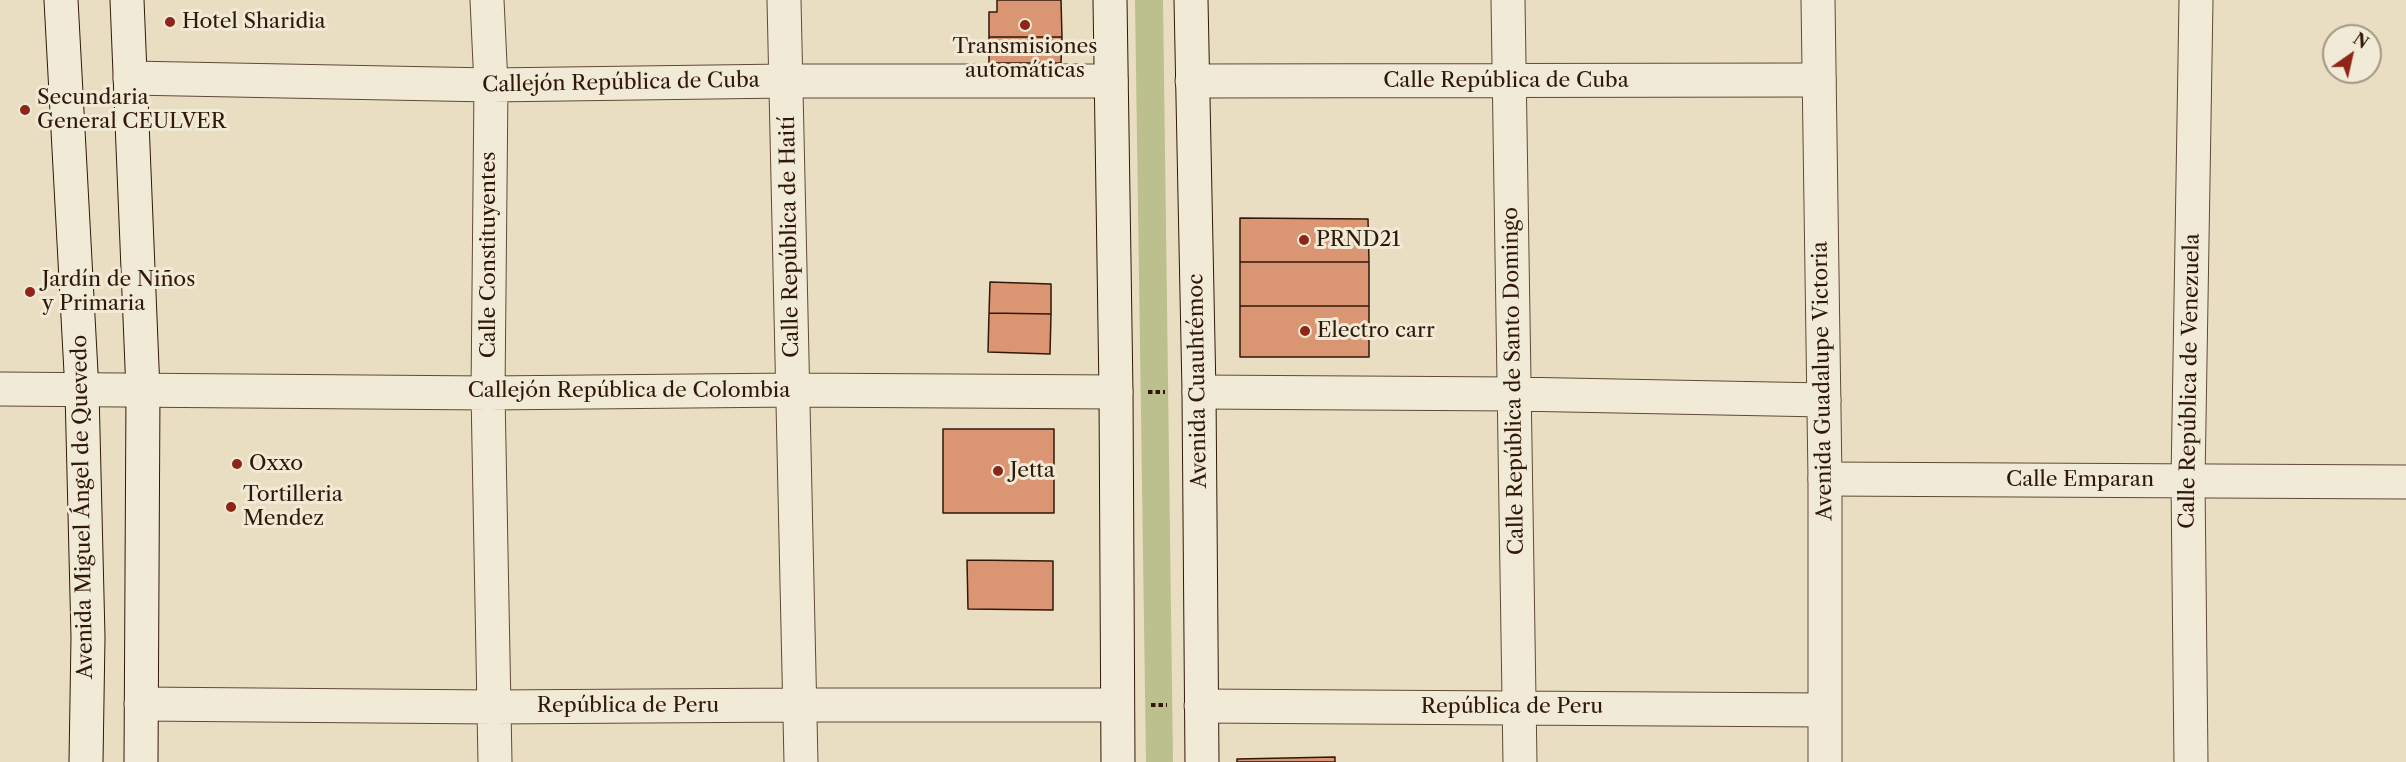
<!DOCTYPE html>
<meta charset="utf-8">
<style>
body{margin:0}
#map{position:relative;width:2406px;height:762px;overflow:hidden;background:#eadec2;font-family:"Libre Caslon Text",serif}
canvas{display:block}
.north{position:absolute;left:2322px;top:24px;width:60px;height:60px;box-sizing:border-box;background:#f1ead7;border:2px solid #a49685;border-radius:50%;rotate:34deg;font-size:16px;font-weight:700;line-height:24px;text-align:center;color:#311909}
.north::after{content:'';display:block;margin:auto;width:21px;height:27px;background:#8f2418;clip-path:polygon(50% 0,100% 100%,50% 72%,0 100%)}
</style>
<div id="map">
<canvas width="2406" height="762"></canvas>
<div class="north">N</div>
</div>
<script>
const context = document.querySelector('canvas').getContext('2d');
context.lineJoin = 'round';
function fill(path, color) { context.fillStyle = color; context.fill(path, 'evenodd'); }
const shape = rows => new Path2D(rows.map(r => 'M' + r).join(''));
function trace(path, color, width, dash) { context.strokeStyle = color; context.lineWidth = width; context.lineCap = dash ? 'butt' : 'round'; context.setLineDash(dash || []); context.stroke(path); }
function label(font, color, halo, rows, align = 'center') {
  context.font = font + ' "Libre Caslon Text",serif'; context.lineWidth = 6; context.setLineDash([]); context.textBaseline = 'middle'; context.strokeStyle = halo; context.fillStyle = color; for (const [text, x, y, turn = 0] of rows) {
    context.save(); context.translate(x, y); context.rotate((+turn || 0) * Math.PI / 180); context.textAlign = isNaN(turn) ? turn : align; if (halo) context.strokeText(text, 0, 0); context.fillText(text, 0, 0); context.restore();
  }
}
const green = shape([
 [1135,0,1163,0,1173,762,1146,762]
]);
const building = shape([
 [997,0,1061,0,1062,37,989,37,989,12,997,12,997,0],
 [989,37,1062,37,1061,63,989,63,989,37],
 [1240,218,1368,219,1369,262,1240,262,1240,218],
 [1240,262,1369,262,1369,306,1240,306,1240,262],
 [990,282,1051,284,1051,314,989,313,990,282],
 [1240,306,1369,306,1369,357,1240,357,1240,306],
 [989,313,1051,314,1050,354,988,352,989,313],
 [943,429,1054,429,1054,513,943,513,943,429],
 [967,560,1053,561,1053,610,968,609,967,560],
 [1335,757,1335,762,1237,762,1237,759,1335,757]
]);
const path = shape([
 [1148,392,1165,392],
 [1151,705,1167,705]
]);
const minor = shape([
 [487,0,491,85,488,393,495,762],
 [784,0,801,762],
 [1508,0,1520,762],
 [130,78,491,85,786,81,1111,81],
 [1192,81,1819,80],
 [0,389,488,393,793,390,1116,392],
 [1199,392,1514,394,1824,400],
 [1825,479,2406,482],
 [141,704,493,707,800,705,1116,705],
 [1201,706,1823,710],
 [2191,762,2188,481,2196,0]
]);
const tertiary = shape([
 [1818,0,1825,479,1825,762]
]);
const secondary = shape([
 [61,0,82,391,88,637,86,762],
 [127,0,143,391,141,762],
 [1110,0,1116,392,1118,762],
 [1191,0,1199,392,1202,762]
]);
const markers = [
 [170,22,6,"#8f2418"],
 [1025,25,6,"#8f2418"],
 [25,110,6,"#8f2418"],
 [1304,240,6,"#8f2418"],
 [30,292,6,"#8f2418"],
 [1305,331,6,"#8f2418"],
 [237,464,6,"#8f2418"],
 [998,471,6,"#8f2418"],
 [231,507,6,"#8f2418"]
];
const poiNames = [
 ["Hotel Sharidia",182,22],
 ["Transmisiones",1025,47,"center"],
 ["automáticas",1025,71,"center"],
 ["Secundaria",37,98],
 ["General CEULVER",37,122],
 ["PRND21",1316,240],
 ["Jardín de Niños",42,280],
 ["y Primaria",42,304],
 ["Electro carr",1317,331],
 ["Oxxo",249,464],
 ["Jetta",1010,471],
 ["Tortilleria",243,495],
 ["Mendez",243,519]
];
const streetNames = [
 ["Calle República de Cuba",1506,81],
 ["Callejón República de Cuba",621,83,-1],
 ["Calle República de Haití",790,237,-91],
 ["Calle Constituyentes",489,255,-90],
 ["Avenida Cuauhtémoc",1198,381,-91],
 ["Calle República de Santo Domingo",1514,381,-91],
 ["Avenida Guadalupe Victoria",1823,381,-91],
 ["Calle República de Venezuela",2190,381,-89],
 ["Callejón República de Colombia",629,391],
 ["Calle Emparan",2080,480],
 ["Avenida Miguel Ángel de Quevedo",83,507,-91],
 ["República de Peru",628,706],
 ["República de Peru",1512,707]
];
fill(green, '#bcc08f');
fill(building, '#da9573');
trace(building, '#311909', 1.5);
trace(minor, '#5f4a37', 35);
trace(tertiary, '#5f4a37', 35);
trace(secondary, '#311909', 35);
trace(path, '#311909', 4, [4.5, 3]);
trace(minor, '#f1ead7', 33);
trace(tertiary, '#f1ead7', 33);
trace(secondary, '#f1ead7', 33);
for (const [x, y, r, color] of markers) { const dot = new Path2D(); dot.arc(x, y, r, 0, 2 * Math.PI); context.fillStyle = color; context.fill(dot); trace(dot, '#f1ead7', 2); }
label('21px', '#311909', '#f1ead7', poiNames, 'left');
label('21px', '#311909', '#f1ead7', streetNames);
</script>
